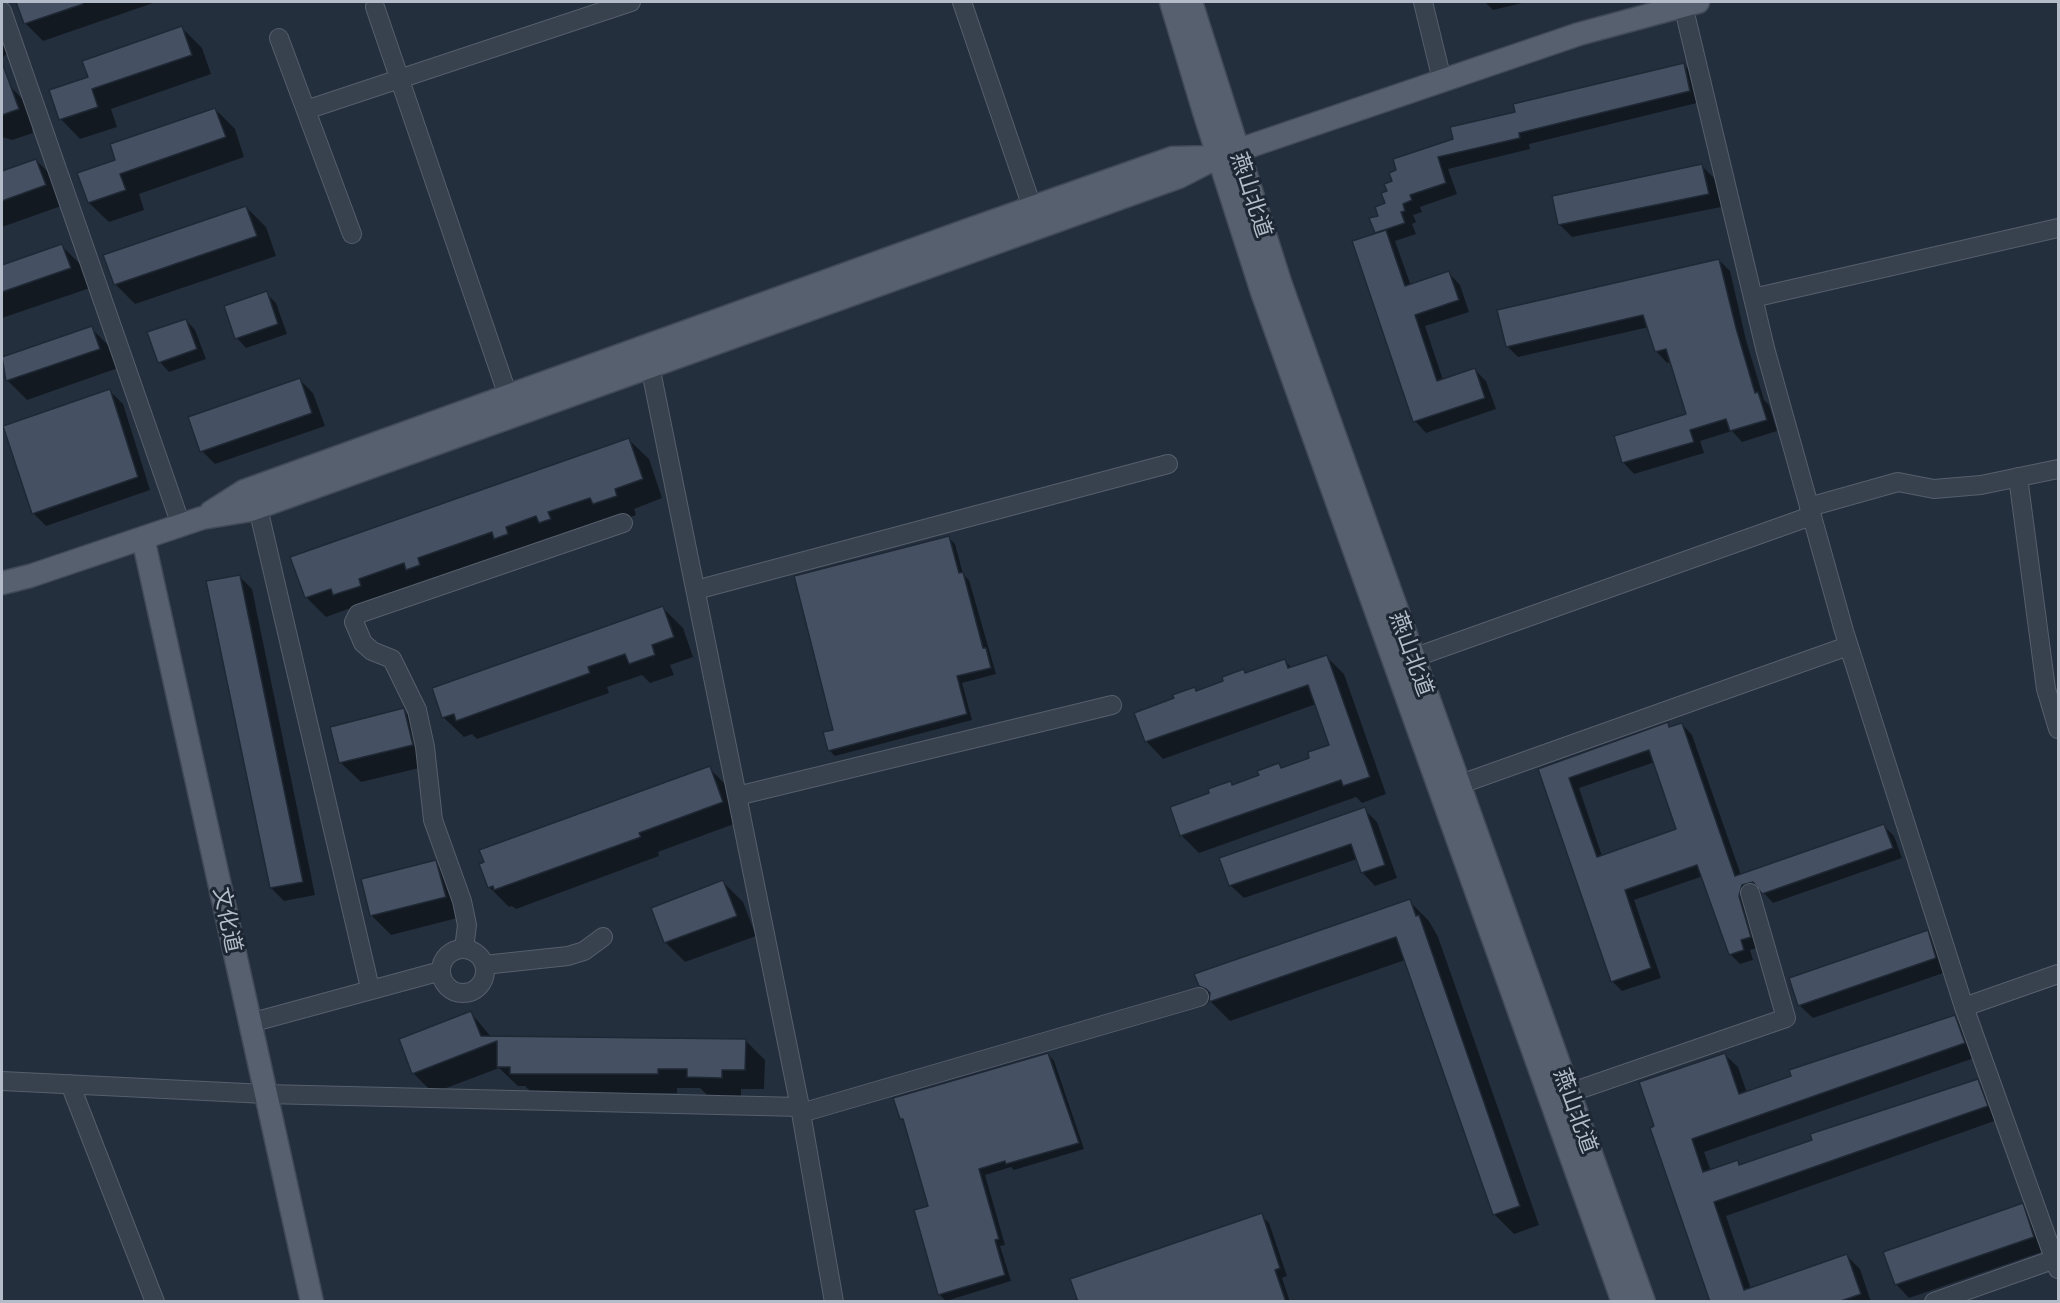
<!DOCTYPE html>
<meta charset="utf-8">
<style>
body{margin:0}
#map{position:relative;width:2060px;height:1303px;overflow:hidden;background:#242f3e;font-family:Mulish,sans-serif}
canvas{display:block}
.frame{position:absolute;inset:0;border:3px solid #b4bcc9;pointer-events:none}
</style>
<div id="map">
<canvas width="2060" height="1303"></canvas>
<div class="frame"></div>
</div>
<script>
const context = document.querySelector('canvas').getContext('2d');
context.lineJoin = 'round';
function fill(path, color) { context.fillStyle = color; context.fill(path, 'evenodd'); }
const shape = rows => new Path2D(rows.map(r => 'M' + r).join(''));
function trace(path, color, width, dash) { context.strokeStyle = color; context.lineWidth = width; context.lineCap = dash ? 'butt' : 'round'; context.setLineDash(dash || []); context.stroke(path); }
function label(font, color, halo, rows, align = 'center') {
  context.font = font + ' Mulish,"Noto Sans SC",sans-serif'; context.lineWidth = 6; context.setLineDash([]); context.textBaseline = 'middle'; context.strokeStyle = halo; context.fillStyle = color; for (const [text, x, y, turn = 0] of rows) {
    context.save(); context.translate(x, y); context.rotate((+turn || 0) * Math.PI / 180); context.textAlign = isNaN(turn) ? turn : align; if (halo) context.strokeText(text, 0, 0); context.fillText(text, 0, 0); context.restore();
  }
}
const shadow = shape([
 [17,2,156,2,43,41,25,23],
 [1485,2,1526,2,1493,10],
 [182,28,202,48,211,74,111,109,117,127,80,139,61,119,90,78],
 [2,30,9,52,2,58],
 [1683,64,1695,76,1701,102,1529,144,1530,149,1448,169,1457,194,1420,207,1422,212,1413,215,1416,222,1412,224,1416,234,1395,241,1411,286,1449,273,1460,285,1469,312,1425,326,1443,380,1475,370,1486,381,1496,409,1426,433,1415,421,1376,232,1394,182,1455,140,1517,113],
 [10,86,29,106,38,128,32,130,33,133,12,140,2,137,2,89],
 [215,109,235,129,244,157,139,194,144,210,109,222,89,203,117,161],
 [36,160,56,180,64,205,2,227,2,185],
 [1702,166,1715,179,1721,207,1572,237,1559,224],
 [246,207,266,227,276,256,135,304,115,284],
 [62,246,82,266,90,288,2,318,2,267],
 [1719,260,1730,271,1746,340,1764,400,1769,405,1777,431,1742,442,1732,431,1700,441,1704,453,1634,474,1623,462,1687,415,1671,361,1667,363,1656,351,1649,327,1518,357,1507,346],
 [266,293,276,303,287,334,246,348,237,338],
 [186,320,195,330,206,359,169,372,160,362],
 [91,328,111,348,118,368,27,400,7,380,2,359],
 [300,380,313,393,325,426,215,464,202,451],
 [110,391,123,404,150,490,46,526,33,513],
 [629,440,649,459,662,498,634,509,636,515,614,523,608,518,567,532,570,539,560,542,554,537,525,547,527,554,515,558,510,552,436,578,354,614,348,609,326,617,306,597],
 [949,538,955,544,963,574,969,580,996,674,962,683,972,720,835,756,829,750,835,731],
 [239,576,252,589,315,895,284,901,271,888],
 [663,608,683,628,693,657,670,665,674,675,650,683,642,675,607,687,609,693,477,739,472,734,464,737,444,718,434,689],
 [1326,656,1344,674,1386,794,1362,803,1356,797,1199,853,1182,836,1172,808,1211,794,1230,782,1234,786,1261,776,1279,765,1283,768,1311,758,1331,746,1316,704,1163,759,1146,741,1176,699,1194,688,1198,692,1225,682,1243,671,1247,674,1285,661,1292,668],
 [403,710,423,730,432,765,361,782,341,763,332,728],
 [1667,724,1671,728,1682,724,1692,735,1741,875,1884,826,1894,836,1902,858,1773,903,1763,892,1752,895,1760,947,1750,950,1753,960,1740,964,1730,954,1703,876,1634,900,1661,978,1622,991,1612,981,1540,769],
 [1655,762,1678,830,1602,856,1579,788],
 [709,768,729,788,742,821,658,852,659,856,516,909,512,906,509,907,489,887],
 [1364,809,1377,822,1397,878,1375,886,1362,872,1357,859,1244,898,1230,885],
 [435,862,455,882,465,916,391,935,371,915],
 [723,882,743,902,756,936,685,962,665,942],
 [1409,901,1429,921,1438,937,1539,1225,1514,1234,1494,1214,1405,960,1230,1021,1210,1001,1211,996,1200,985],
 [1927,932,1940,945,1949,971,1813,1018,1799,1005],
 [471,1013,492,1038,745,1040,765,1060,764,1089,741,1089,741,1097,708,1096,700,1088,677,1088,677,1093,532,1093,525,1086,518,1086,499,1068,433,1093,414,1074,400,1040],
 [1955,1017,1968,1030,1977,1057,1704,1152,1711,1171,1737,1162,1741,1166,1977,1080,1991,1094,2000,1119,1726,1216,1751,1289,1847,1256,1860,1269,1871,1302,1712,1302,1652,1128,1724,1054,1738,1067,1747,1093],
 [1048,1054,1054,1061,1084,1149,1014,1170,1011,1167,985,1175,1005,1245,1000,1246,1011,1281,946,1301,939,1294,930,1207,906,1123,901,1119],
 [2022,1205,2035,1218,2047,1250,1909,1298,1896,1284],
 [1261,1215,1269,1223,1287,1276,1282,1278,1290,1302,1071,1302]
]);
const building = shape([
 [16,2,83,2,83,4,24,24,16,2],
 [182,26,192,55,92,89,98,107,59,120,49,90,88,77,82,61,182,26],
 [1684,63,1690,91,1519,133,1520,138,1438,157,1446,183,1410,195,1412,200,1403,204,1405,211,1401,212,1405,223,1375,233,1369,218,1378,216,1375,207,1385,203,1381,193,1387,191,1384,184,1392,181,1389,173,1396,170,1393,159,1453,139,1450,127,1515,112,1513,104,1684,63],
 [3,65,19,109,2,115,2,66,3,65],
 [215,108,226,137,120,174,126,190,88,203,77,173,115,160,110,144,215,108],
 [36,159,46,185,2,201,2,171,36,159],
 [1702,164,1709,194,1558,225,1552,196,1702,164],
 [246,206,257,236,114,285,103,255,246,206],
 [1386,230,1405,286,1449,271,1459,300,1415,315,1437,381,1475,368,1485,398,1413,422,1352,241,1386,230],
 [62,244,71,268,2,292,2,265,62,244],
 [1719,259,1736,328,1755,393,1758,392,1767,420,1730,431,1726,419,1690,430,1694,442,1622,463,1614,436,1686,414,1666,349,1655,352,1643,315,1506,347,1497,310,1719,259],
 [267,291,278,324,235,339,224,306,267,291],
 [186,319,197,349,158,363,147,332,186,319],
 [92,326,100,349,6,381,2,357,92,326],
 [300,378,312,413,200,452,188,417,300,378],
 [110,389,138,477,32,514,3,426,110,389],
 [629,438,643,479,615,489,617,496,593,504,590,498,548,512,551,519,539,523,536,516,506,527,508,534,494,539,492,532,418,558,420,565,406,570,404,563,359,579,361,586,333,595,331,589,305,598,290,557,629,438],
 [949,536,959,573,963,572,983,648,986,648,991,668,957,676,967,714,828,751,823,732,833,730,794,576,949,536],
 [240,575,303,882,270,888,206,581,240,575],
 [663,606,674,637,652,645,655,655,629,664,625,654,588,667,590,673,456,721,454,714,442,718,432,688,663,606],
 [1327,655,1370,777,1343,786,1341,780,1180,836,1170,807,1209,793,1208,789,1216,786,1231,781,1232,785,1259,775,1257,771,1279,763,1281,768,1309,758,1308,752,1329,745,1308,685,1145,742,1134,713,1174,698,1172,695,1195,687,1196,691,1223,681,1222,677,1244,669,1245,673,1285,659,1288,668,1327,655],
 [404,708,413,745,339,763,330,727,404,708],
 [1668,722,1669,727,1682,723,1735,876,1884,824,1893,848,1762,894,1753,882,1742,885,1739,896,1751,937,1741,940,1744,950,1729,955,1697,865,1625,890,1651,968,1611,982,1538,769,1668,722],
 [1649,750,1676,829,1597,857,1569,778,1649,750],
 [710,766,723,802,639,833,641,837,494,890,493,886,488,888,479,864,484,862,479,850,710,766],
 [1365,807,1385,865,1361,873,1351,844,1229,886,1219,858,1365,807],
 [436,860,446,897,370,916,361,879,436,860],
 [723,880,737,916,664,943,651,908,723,880],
 [1410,899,1416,916,1419,915,1520,1206,1493,1215,1396,937,1209,1002,1210,993,1206,989,1199,986,1194,974,1410,899],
 [1928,930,1936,958,1798,1006,1789,978,1928,930],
 [471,1011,481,1036,746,1039,745,1070,722,1070,722,1078,687,1077,687,1069,658,1069,658,1074,510,1074,510,1067,497,1067,497,1041,412,1074,399,1039,471,1011],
 [1955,1015,1965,1043,1692,1139,1703,1172,1738,1160,1739,1165,1812,1140,1810,1134,1978,1079,1988,1106,1714,1202,1744,1290,1847,1254,1861,1294,1838,1302,1710,1302,1650,1128,1654,1126,1639,1082,1725,1053,1739,1094,1791,1076,1789,1070,1955,1015],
 [1048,1053,1079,1143,1006,1164,1005,1161,979,1169,999,1239,995,1240,1005,1275,938,1295,914,1210,928,1206,903,1119,900,1119,893,1098,1048,1053],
 [2023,1203,2034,1237,1895,1285,1883,1252,2023,1203],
 [1262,1213,1280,1268,1275,1270,1286,1302,1078,1302,1070,1279,1262,1213]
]);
const minor = shape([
 [962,2,1032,207],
 [1423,2,1442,80],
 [1683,5,1766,352,1844,631,1964,1007,2058,1269],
 [375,7,508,396],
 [2,11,181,525],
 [279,38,352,234],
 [306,110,631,2],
 [1753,298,2058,228],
 [650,366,800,1107,834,1302],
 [2018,477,2046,689,2058,729],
 [1809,507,1898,482,1934,489,1981,485,2058,469],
 [258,508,370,988],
 [696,590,1168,464],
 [1413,658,1811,516],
 [1458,785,1848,646],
 [737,796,1112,705],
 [464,949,467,925,462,901,433,820,425,747,417,710,392,659,372,651,363,643,354,622,358,614,623,523],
 '441 971a22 22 0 1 1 44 0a22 22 0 1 1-44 0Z',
 [484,965,568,956,584,951,603,937],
 [1964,1007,2058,974],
 [250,1023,441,971],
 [2,1081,266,1094,800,1107],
 [70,1084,155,1302],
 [1569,1093,1786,1018,1750,893],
 [801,1113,1199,997],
 [1934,1302,2058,1258]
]);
const major = shape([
 [1171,2,1205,115,1262,292,1623,1302],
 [1191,2,1281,285,1644,1302],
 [211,512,244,491,965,231,1172,158,1212,157],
 [143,538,312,1302],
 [2,583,30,576,202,518,251,510,1179,177,1218,157,1579,34,1698,2]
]);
const streetNames = [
 ["燕山北道",1251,195,72],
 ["燕山北道",1411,654,70],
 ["文化道",227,920,78],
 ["燕山北道",1575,1111,70]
];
fill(shadow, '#0007');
fill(building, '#455162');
trace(building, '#1f2835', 1.5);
trace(minor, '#565f6c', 20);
trace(major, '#414a57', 25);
trace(minor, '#38414e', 18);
trace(major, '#56606e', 22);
label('22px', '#b4bcc9', '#1d2633', streetNames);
</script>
